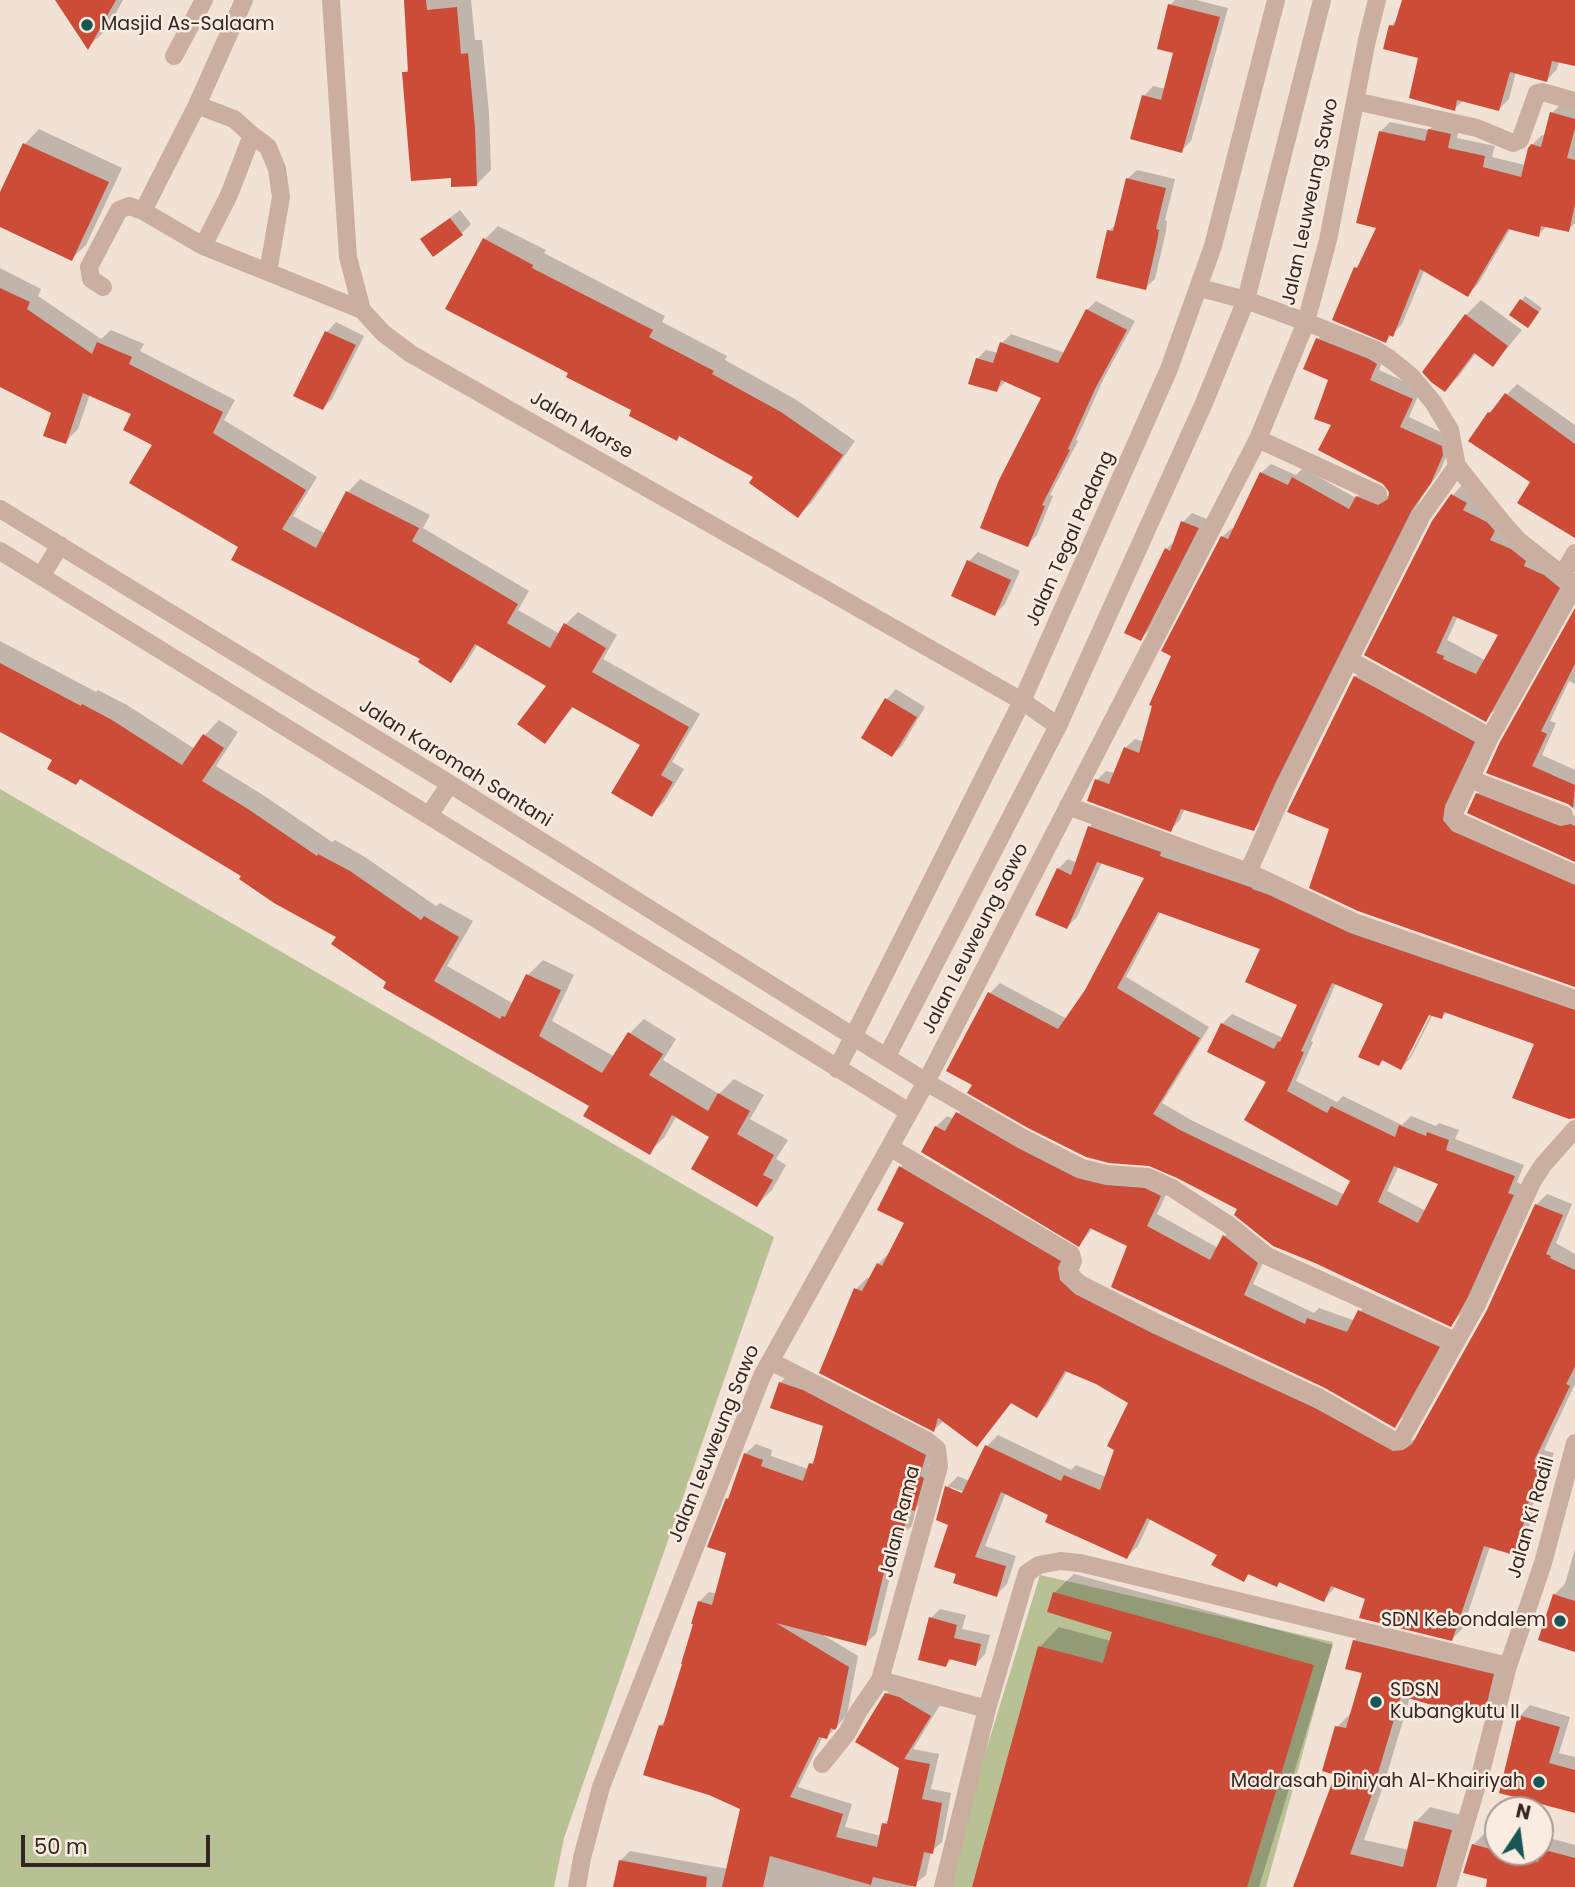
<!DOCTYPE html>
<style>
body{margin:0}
#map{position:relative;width:1575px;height:1887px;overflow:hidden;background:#f2e1d5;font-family:Poppins,sans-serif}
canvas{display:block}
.north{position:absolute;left:1484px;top:1796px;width:70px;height:70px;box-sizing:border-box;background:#faece1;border:2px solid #aa9d95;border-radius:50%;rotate:13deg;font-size:19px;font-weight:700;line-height:28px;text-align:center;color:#332724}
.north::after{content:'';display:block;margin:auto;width:24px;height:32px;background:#185654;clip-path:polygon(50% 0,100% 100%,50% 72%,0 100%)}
.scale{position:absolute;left:21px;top:1835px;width:189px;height:32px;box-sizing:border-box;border:4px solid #332724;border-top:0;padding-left:9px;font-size:21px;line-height:24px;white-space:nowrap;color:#332724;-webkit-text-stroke:5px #faece1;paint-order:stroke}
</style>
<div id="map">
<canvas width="1575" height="1887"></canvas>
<div class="north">N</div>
<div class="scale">50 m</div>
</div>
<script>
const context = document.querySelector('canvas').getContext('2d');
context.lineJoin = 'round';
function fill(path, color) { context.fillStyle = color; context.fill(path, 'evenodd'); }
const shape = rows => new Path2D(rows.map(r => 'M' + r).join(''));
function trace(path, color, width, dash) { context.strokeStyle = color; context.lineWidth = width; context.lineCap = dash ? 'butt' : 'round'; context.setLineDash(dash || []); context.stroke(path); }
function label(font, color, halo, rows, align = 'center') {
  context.font = font + ' Poppins,sans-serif'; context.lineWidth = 5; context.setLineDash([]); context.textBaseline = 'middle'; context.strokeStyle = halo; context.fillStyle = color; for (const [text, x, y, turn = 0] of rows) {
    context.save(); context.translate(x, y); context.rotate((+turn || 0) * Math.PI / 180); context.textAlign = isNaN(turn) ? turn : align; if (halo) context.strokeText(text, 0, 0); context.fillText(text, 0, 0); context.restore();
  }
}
const green = shape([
 [0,789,774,1237,564,1838,554,1887,0,1887],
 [1040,1575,1333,1642,1266,1887,944,1887]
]);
const shadow = shape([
 [58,0,123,0,107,29,88,47],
 [406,0,471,0,475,40,482,40,489,113,491,170,477,184,452,176,404,73,409,68],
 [1175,0,1196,0,1228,8,1191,141,1181,151,1144,96,1153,86,1166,89,1175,52,1170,5],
 [1403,0,1575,0,1575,65,1559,61,1557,69,1547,80,1516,72,1509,99,1499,109,1464,100,1454,109,1420,57,1391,26,1398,18],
 [1562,103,1575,106,1575,223,1568,230,1547,226,1538,235,1511,228,1478,284,1468,294,1425,269,1402,324,1386,341,1356,268,1362,261,1378,227,1380,132,1390,122,1429,130,1440,119,1460,124,1457,138,1495,146,1492,157,1525,165,1532,145,1542,135,1546,136,1552,113],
 [39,129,122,168,86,245,71,259,0,225,0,196,25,144],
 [1137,170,1175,179,1165,220,1167,221,1166,231,1155,279,1145,288,1109,231,1117,223,1127,179],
 [460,210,471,224,461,234,422,239],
 [498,226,546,250,544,253,665,316,662,322,727,356,725,360,795,399,855,441,812,502,798,516,756,477,680,435,676,439,634,410,571,372,485,239],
 [0,268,41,289,38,296,101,339,111,330,144,344,140,351,235,400,224,420,317,477,293,516,326,534,348,492,360,479,430,515,423,528,529,591,518,610,560,634,566,624,578,612,617,635,603,659,700,714,672,762,684,769,664,802,651,815,643,745,574,706,544,742,548,686,478,644,463,668,450,680,422,658,240,546,155,444,134,413,90,394,78,429,65,442,53,412,0,385],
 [1525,296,1542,308,1532,321,1521,301],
 [1481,300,1522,330,1493,365,1476,353,1459,376,1445,390,1466,315],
 [1096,301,1135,321,1104,378,1076,440,1078,441,1050,495,1053,496,1037,535,1027,545,1043,397,1006,381,997,390,977,359,986,350,998,353,1002,343,1011,334,1065,353,1087,310],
 [336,322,364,336,332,399,323,408,296,395,327,332],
 [1327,330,1385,355,1379,370,1421,389,1409,417,1451,437,1452,444,1440,471,1421,498,1284,773,1263,820,1253,829,1185,808,1180,820,1170,830,1097,780,1106,771,1115,773,1125,748,1135,739,1144,742,1222,537,1232,528,1235,529,1261,473,1271,464,1296,475,1303,468,1356,498,1367,488,1390,497,1391,492,1333,424,1331,379,1318,339],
 [1517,384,1575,425,1575,536,1533,482,1489,413],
 [1465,482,1502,528,1572,575,1498,707,1485,719,1366,655,1433,522,1453,495],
 [1458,616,1500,634,1485,660,1447,640],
 [1192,513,1207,519,1149,630,1140,639,1166,549,1176,540,1183,522],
 [978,552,1020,571,1005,604,995,614,969,561],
 [1575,612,1575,684,1569,681,1550,721,1556,723,1542,755,1575,770,1575,810,1569,803,1488,772],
 [0,641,96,692,98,690,127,705,195,749,205,735,219,720,238,732,216,766,263,795,332,842,335,840,365,857,436,906,440,903,473,921,447,966,514,1004,528,975,543,960,574,975,552,1021,615,1057,630,1033,644,1019,676,1039,663,1060,719,1094,734,1079,764,1095,750,1119,788,1140,776,1159,786,1165,772,1190,757,1205,711,1136,677,1115,664,1138,649,1152,591,1105,389,981,338,936,244,876,81,778,76,783,54,759,0,726],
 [1366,666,1484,731,1459,818,1575,872,1575,985,1331,828,1289,812,1355,677],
 [896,689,925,707,902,746,892,755,863,738,887,699],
 [1488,784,1575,816,1575,860,1477,794],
 [1100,816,1169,846,1575,998,1575,1114,1537,1043,1448,1011,1442,1017,1433,1014,1411,1057,1401,1068,1384,1059,1379,1064,1385,1004,1336,983,1311,1041,1313,1042,1296,1081,1337,1102,1343,1096,1402,1125,1411,1116,1436,1126,1439,1123,1459,1130,1455,1139,1524,1165,1517,1182,1523,1185,1477,1287,1461,1314,1451,1325,1239,1208,1150,1164,974,1084,990,993,1000,983,1067,1019,1087,991,1147,877,1102,862,1077,917,1067,927,1058,869,1068,859,1077,863,1090,826],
 [1161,911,1262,948,1299,1004,1283,1038,1232,1014,1222,1024,1353,1180,1345,1195,1191,1120,1162,1103,1209,1027,1126,977],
 [1431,1006,1434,1008,1409,1058,1405,1058],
 [1399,1166,1440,1183,1426,1211,1387,1191],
 [968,1103,1088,1168,1171,1184,1157,1214,1218,1248,1225,1236,1235,1225,1268,1252,1253,1284,1314,1313,1319,1308,1353,1320,1370,1300,1450,1336,1405,1415,1394,1426,1129,1245,1093,1228,1079,1245,936,1127,947,1116,954,1119],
 [911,1156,1068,1256,1086,1284,1405,1441,1416,1440,1488,1310,1536,1205,1547,1194,1572,1204,1556,1243,1575,1254,1575,1384,1544,1450,1554,1453,1531,1510,1534,1511,1524,1542,1513,1553,1490,1546,1463,1628,1452,1639,1367,1598,1336,1586,1324,1600,1281,1581,1277,1585,1250,1573,1243,1580,1219,1555,1151,1518,1138,1546,1127,1557,1050,1514,1006,1492,985,1546,1016,1556,1007,1584,996,1595,958,1573,947,1487,958,1476,969,1481,987,1446,998,1435,1071,1470,1076,1465,1106,1477,1130,1402,1096,1382,1068,1370,1047,1405,1037,1416,1012,1402,977,1445,944,1420,934,1430,856,1289,867,1278,870,1279,878,1264,889,1253,906,1222,901,1167],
 [951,1487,971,1495,969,1498,951,1491],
 [790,1373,936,1446,929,1466,933,1468,924,1499,916,1508,912,1526,900,1536,876,1634,865,1644,820,1633,858,1656,847,1715,827,1737,823,1736,798,1787,852,1804,845,1827,881,1836,884,1824,891,1817,901,1767,886,1694,897,1684,909,1687,940,1705,913,1749,939,1754,931,1789,951,1793,942,1842,931,1852,926,1875,911,1887,615,1887,620,1861,630,1851,728,1869,742,1808,660,1726,666,1720,685,1663,699,1602,709,1592,717,1594,728,1551,731,1496,745,1454,756,1444,772,1450,771,1456,808,1469,816,1457,825,1424,780,1383],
 [1575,1549,1575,1650,1554,1595,1565,1584],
 [1074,1574,1333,1645,1259,1887,973,1887,1040,1647,1059,1627,1111,1641,1114,1631,1054,1593],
 [940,1609,966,1615,962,1629,990,1635,985,1654,976,1664,952,1659,946,1665,931,1618],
 [1369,1626,1508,1660,1497,1703,1482,1718,1410,1697,1384,1784,1364,1840,1409,1850,1416,1822,1430,1807,1465,1816,1451,1887,1294,1887,1338,1774,1337,1727,1352,1712,1364,1672,1354,1641],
 [1530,1705,1570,1717,1559,1753,1575,1757,1575,1811,1520,1716],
 [1484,1834,1498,1838,1498,1852,1540,1852,1540,1849,1542,1850,1553,1839,1575,1845,1575,1887,1487,1887,1489,1878,1473,1845]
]);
const building = shape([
 [55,0,116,0,88,50],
 [404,0,426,0,427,10,457,7,461,54,468,53,475,128,477,186,451,187,451,178,411,181,402,72,408,72],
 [1402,0,1575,0,1575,66,1552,61,1547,82,1510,72,1499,111,1457,100,1455,111,1409,98,1418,58,1383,49,1389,25,1394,26],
 [1168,4,1220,17,1182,153,1130,139,1142,95,1161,100,1173,53,1157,49],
 [1550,112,1575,119,1575,128,1567,158,1575,160,1575,204,1569,232,1541,226,1539,237,1508,229,1468,297,1420,269,1393,337,1389,335,1386,343,1332,320,1354,267,1357,268,1376,228,1356,223,1379,131,1425,141,1428,129,1451,134,1448,148,1485,156,1483,167,1521,177,1528,148,1531,144,1541,147],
 [23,143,109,182,72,261,0,227,0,192],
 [1126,178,1166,188,1156,229,1159,230,1157,242,1146,290,1096,278,1107,230,1113,231],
 [450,218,463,235,433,257,420,239],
 [483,238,533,265,532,268,653,330,649,337,714,371,712,374,781,412,843,455,798,518,749,483,753,477,679,436,677,441,629,416,631,410,566,377,568,373,445,309],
 [0,288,30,302,27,309,92,354,97,342,132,357,129,364,223,412,213,433,306,490,282,529,316,548,346,491,419,528,412,541,518,604,507,623,550,648,564,623,606,648,592,672,689,727,661,775,673,782,652,817,611,793,640,745,572,707,545,744,517,724,546,686,475,644,451,683,418,662,420,659,231,560,238,547,129,483,152,445,123,430,131,414,83,393,66,444,43,436,51,413,0,387],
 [1520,299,1539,312,1528,328,1509,315],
 [1086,309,1127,330,1095,389,1068,449,1070,450,1042,505,1045,506,1028,547,980,528,999,480,1041,398,1001,380,997,392,968,384,976,358,993,363,1000,342,1058,363],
 [1465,314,1508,346,1493,367,1474,353,1445,392,1431,382,1422,372],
 [325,331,356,345,323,410,293,396],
 [1316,338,1369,359,1377,364,1370,380,1413,399,1400,427,1442,446,1443,455,1431,483,1412,510,1275,784,1254,831,1181,809,1171,832,1087,801,1095,779,1109,784,1124,747,1139,753,1152,706,1149,705,1171,656,1161,651,1221,536,1228,539,1260,472,1288,485,1292,477,1349,509,1356,496,1378,505,1388,499,1389,492,1383,484,1318,450,1331,425,1314,419,1328,380,1303,369],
 [1505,393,1575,444,1575,538,1517,503,1530,482,1468,441,1488,412,1490,413],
 [1451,494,1467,503,1463,510,1487,522,1495,531,1490,540,1511,549,1526,561,1524,566,1544,575,1560,588,1486,722,1364,655,1432,521],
 [1453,616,1498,635,1476,674,1443,659,1444,656,1436,653],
 [1181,521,1199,528,1141,641,1124,633,1165,548,1170,551],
 [967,560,1011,580,995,616,951,596],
 [1575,608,1575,664,1541,731,1547,734,1532,766,1575,785,1573,808,1568,804,1486,773,1500,742],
 [0,663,81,706,82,704,112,720,182,765,203,734,224,748,202,781,248,809,317,856,318,854,350,871,421,920,424,916,459,937,434,981,500,1019,502,1016,505,1017,526,974,561,990,539,1036,602,1073,628,1032,663,1054,649,1075,708,1111,718,1093,750,1111,737,1134,774,1155,763,1175,773,1180,757,1207,691,1169,709,1137,672,1115,650,1155,583,1116,589,1106,383,988,386,982,331,944,336,937,274,903,239,879,241,876,80,779,76,785,47,769,52,760,0,732],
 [1354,676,1475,742,1445,806,1443,820,1452,831,1575,885,1575,987,1358,911,1309,888,1329,829,1287,812],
 [885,698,917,717,892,757,861,738],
 [1476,793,1560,826,1571,824,1575,826,1575,862,1467,813],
 [1088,826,1161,852,1160,856,1253,888,1252,889,1267,894,1350,933,1575,1010,1575,1118,1569,1119,1512,1098,1534,1044,1444,1012,1442,1019,1429,1015,1401,1070,1382,1060,1379,1066,1358,1057,1383,1004,1332,983,1301,1051,1304,1052,1287,1091,1327,1113,1331,1106,1395,1137,1399,1125,1426,1136,1427,1132,1449,1140,1446,1150,1515,1176,1508,1193,1514,1195,1467,1299,1451,1327,1315,1263,1273,1246,1234,1215,1237,1209,1177,1178,1149,1166,1109,1163,1086,1157,1028,1128,967,1093,972,1085,946,1071,988,992,1058,1029,1085,990,1144,878,1097,862,1067,929,1035,915,1057,868,1071,875],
 [1158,912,1260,949,1245,982,1297,1005,1280,1042,1278,1041,1274,1049,1221,1023,1207,1052,1266,1082,1244,1120,1350,1181,1337,1206,1180,1130,1153,1114,1200,1038,1117,988],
 [1394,1166,1438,1184,1418,1223,1378,1202],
 [956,1112,1018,1148,1077,1178,1106,1185,1145,1188,1161,1196,1147,1226,1210,1260,1223,1235,1258,1263,1244,1295,1305,1324,1307,1318,1347,1332,1358,1310,1440,1347,1395,1428,1325,1388,1111,1287,1127,1246,1090,1228,1079,1247,921,1152,935,1126,945,1131],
 [899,1166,1061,1261,1058,1268,1060,1280,1075,1294,1152,1333,1315,1408,1393,1451,1403,1450,1412,1444,1487,1310,1535,1204,1563,1215,1546,1254,1551,1256,1550,1258,1575,1270,1575,1367,1566,1384,1570,1386,1534,1461,1544,1464,1521,1521,1524,1522,1514,1555,1484,1546,1452,1641,1359,1618,1365,1599,1331,1586,1324,1602,1279,1582,1277,1587,1248,1574,1244,1582,1211,1565,1217,1555,1147,1518,1127,1559,1045,1522,1048,1515,1001,1492,975,1557,1006,1566,997,1597,953,1583,956,1574,934,1567,948,1525,936,1520,945,1486,962,1493,985,1445,1061,1481,1064,1475,1100,1490,1114,1450,1107,1446,1128,1403,1096,1384,1065,1371,1037,1418,1011,1403,977,1447,938,1418,934,1432,819,1373,854,1288,862,1291,877,1263,882,1266,904,1223,877,1210],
 [779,1382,803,1390,926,1455,920,1476,924,1478,915,1511,909,1509,902,1538,893,1536,866,1646,776,1623,849,1667,837,1727,835,1730,831,1728,827,1739,819,1737,790,1797,843,1814,836,1837,877,1847,882,1823,887,1824,899,1768,855,1742,885,1693,899,1697,931,1716,904,1759,930,1764,922,1799,942,1803,933,1854,924,1852,916,1887,873,1877,871,1885,770,1856,763,1887,722,1887,740,1809,709,1795,643,1775,659,1725,663,1726,682,1664,681,1664,693,1624,691,1624,698,1601,712,1605,726,1553,707,1547,726,1498,728,1499,744,1453,763,1460,761,1466,803,1481,809,1463,813,1464,823,1426,770,1408],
 [1053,1592,1314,1665,1247,1887,972,1887,1038,1646,1103,1663,1112,1632,1047,1612],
 [1553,1594,1575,1601,1575,1652,1538,1640],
 [929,1617,957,1625,954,1638,981,1644,976,1666,949,1659,946,1667,918,1660],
 [1353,1640,1494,1674,1483,1720,1401,1696,1370,1800,1350,1854,1403,1867,1414,1821,1452,1830,1436,1887,1293,1887,1335,1775,1322,1771,1335,1726,1346,1728,1362,1673,1345,1669],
 [1518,1715,1560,1727,1549,1763,1575,1770,1575,1813,1499,1793],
 [1472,1844,1538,1862,1541,1849,1575,1858,1575,1887,1486,1887,1487,1879,1463,1873],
 [619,1860,707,1877,706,1887,613,1887]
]);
const minor = shape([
 [331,0,348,257,362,310,383,333,411,354,1022,701,1058,726],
 [174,56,204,0],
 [1355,101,1477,128,1513,143,1520,140,1537,93,1542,92,1575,101],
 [197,105,234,119,252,135,229,195,203,246],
 [252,135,268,147,277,169,281,197,268,272],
 [143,211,197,105,244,0],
 [103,287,91,279,89,267,119,210,129,206,143,211,203,246,362,310],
 [1200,288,1246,300,1306,322,1374,349,1390,359,1411,376,1433,402,1450,430,1457,466,1502,522,1518,540,1575,585],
 [1258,439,1378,494],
 [1457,466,1422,515,1349,660,1490,737,1455,811,1454,817,1457,821,1575,874],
 [0,509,450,784,926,1082,1023,1138,1082,1168,1107,1174,1148,1177,1172,1188,1229,1225,1267,1256,1455,1341],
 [0,551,909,1112],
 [1563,574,1575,553],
 [42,575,60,545],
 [1490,737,1575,585],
 [1470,779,1564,815],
 [1068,806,1248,872,1285,789,1349,660],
 [429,815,450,784],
 [1248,872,1354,922,1575,999],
 [887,1056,1058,726,1204,403,1246,300,1322,0],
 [837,1069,1022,701,1169,369,1213,246,1276,0],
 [891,1148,1071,1254,1073,1261,1069,1271,1071,1276,1080,1284,1157,1323,1320,1398,1393,1440,1398,1440,1402,1438,1477,1304,1532,1182,1543,1165,1575,1129],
 [770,1361,926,1440,937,1449,939,1466,880,1680,858,1712,847,1733,822,1764],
 [880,1680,987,1709],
 [577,1887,582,1858,601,1787,762,1376,926,1082,1258,439,1306,322,1328,240,1367,40,1377,0],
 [943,1887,987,1709,1023,1586,1027,1573,1039,1565,1060,1561,1080,1563,1508,1666],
 [1447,1887,1482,1768,1508,1666,1543,1563,1575,1443]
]);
const markers = [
 [87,25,7,"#185654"],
 [1560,1621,7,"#185654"],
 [1376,1702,7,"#185654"],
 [1539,1782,7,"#185654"]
];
const poiNames = [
 ["Masjid As-Salaam",101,25],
 ["SDN Kebondalem",1546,1621,"right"],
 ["SDSN",1390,1691],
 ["Kubangkutu II",1390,1713],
 ["Madrasah Diniyah Al-Khairiyah",1525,1782,"right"]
];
const streetNames = [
 ["Jalan Leuweung Sawo",1311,202,-78],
 ["Jalan Morse",581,426,30],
 ["Jalan Tegal Padang",1071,539,-66],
 ["Jalan Karomah Santani",455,764,32],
 ["Jalan Leuweung Sawo",976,939,-63],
 ["Jalan Leuweung Sawo",715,1444,-68],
 ["Jalan Ki Radil",1532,1518,-74],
 ["Jalan Rama",901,1522,-76]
];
fill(green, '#b7c194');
fill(shadow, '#0003');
fill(building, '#cd4c37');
trace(minor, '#caafa1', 18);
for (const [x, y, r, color] of markers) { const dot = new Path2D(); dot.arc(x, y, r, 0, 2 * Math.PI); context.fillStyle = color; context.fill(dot); trace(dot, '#faece1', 2.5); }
label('19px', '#332724', '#faece1', poiNames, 'left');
label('19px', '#332724', '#faece1', streetNames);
</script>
